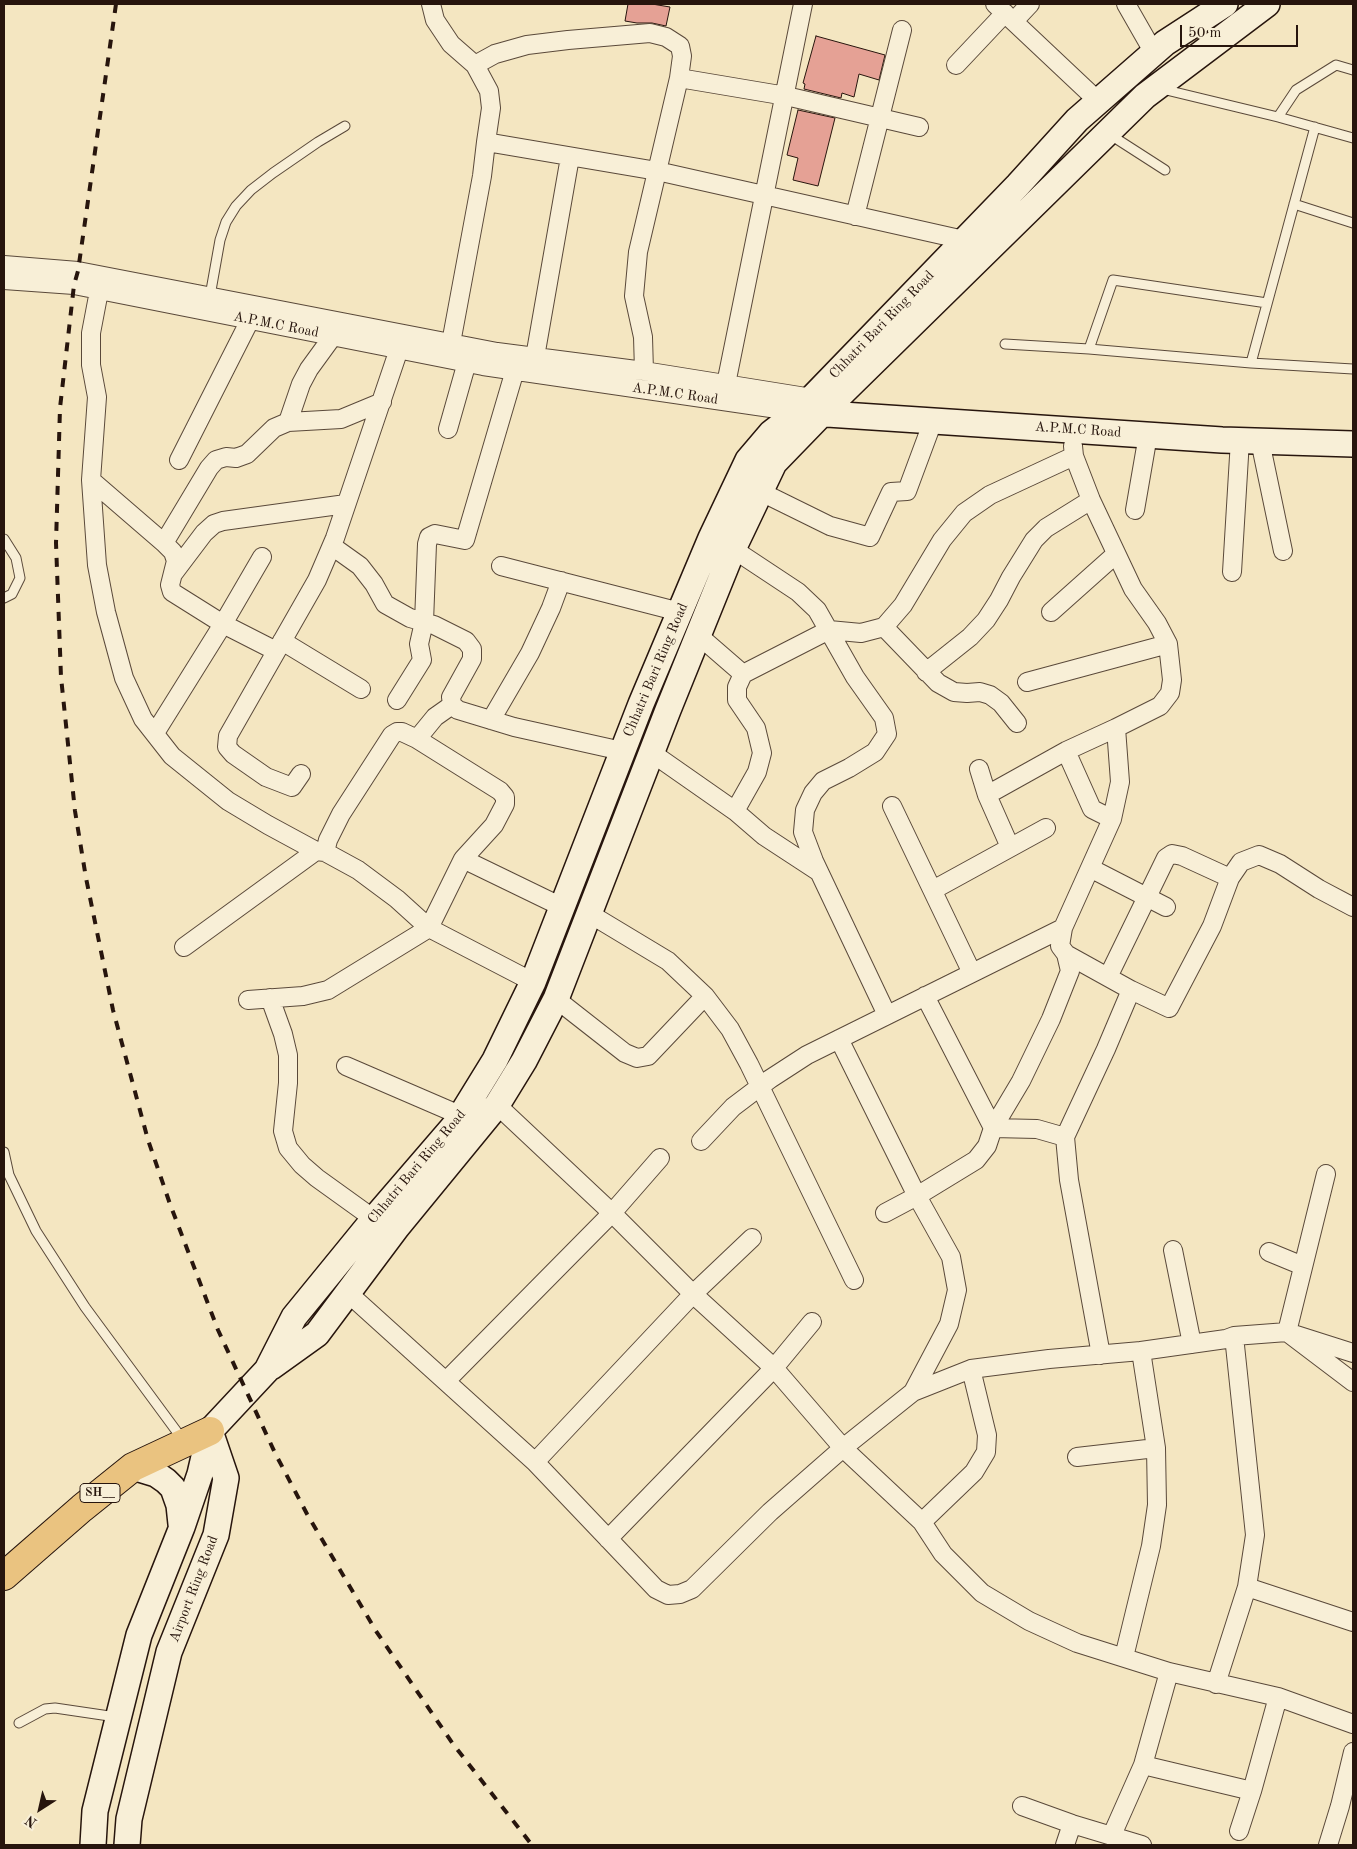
<!DOCTYPE html>
<style>
body{margin:0}
#map{position:relative;width:1357px;height:1849px;overflow:hidden;background:#f4e6c1;font-family:"Old Standard TT",serif}
canvas{display:block}
.frame{position:absolute;inset:0;border:5px solid #27150d;pointer-events:none}
.north{position:absolute;left:15px;top:1784px;width:50px;height:50px;-webkit-text-stroke:4px #f8efd7;paint-order:stroke;rotate:215deg;font-size:14px;font-weight:700;line-height:20px;text-align:center;color:#27150d}
.north::after{content:'';display:block;margin:auto;width:18px;height:22px;background:#27150d;clip-path:polygon(50% 0,100% 100%,50% 72%,0 100%)}
.scale{position:absolute;left:1180px;top:25px;width:118px;height:22px;box-sizing:border-box;border:2px solid #27150d;border-top:0;padding-left:6px;font-size:15px;line-height:18px;white-space:nowrap;color:#27150d;-webkit-text-stroke:4px #f8efd7;paint-order:stroke}
</style>
<div id="map">
<canvas width="1357" height="1849"></canvas>
<div class="frame"></div>
<div class="north">N</div>
<div class="scale">50 m</div>
</div>
<script>
const context = document.querySelector('canvas').getContext('2d');
context.lineJoin = 'round';
function fill(path, color) { context.fillStyle = color; context.fill(path, 'evenodd'); }
const shape = rows => new Path2D(rows.map(r => 'M' + r).join(''));
function trace(path, color, width, dash) { context.strokeStyle = color; context.lineWidth = width; context.lineCap = dash ? 'butt' : 'round'; context.setLineDash(dash || []); context.stroke(path); }
function label(font, color, halo, rows, align = 'center') {
  context.font = font + ' "Old Standard TT",serif'; context.lineWidth = 4.5; context.setLineDash([]); context.textBaseline = 'middle'; context.strokeStyle = halo; context.fillStyle = color; for (const [text, x, y, turn = 0] of rows) {
    context.save(); context.translate(x, y); context.rotate((+turn || 0) * Math.PI / 180); context.textAlign = isNaN(turn) ? turn : align; if (halo) context.strokeText(text, 0, 0); context.fillText(text, 0, 0); context.restore();
  }
}
const building = shape([
 [628,4,652,4,670,7,666,26,652,23,637,23,625,21,628,4],
 [816,36,885,55,879,80,859,74,854,97,842,93,841,98,804,89,805,84,803,83,816,36],
 [798,110,835,118,818,186,793,180,798,158,787,155,798,110]
]);
const lane = shape([
 [1162,89,1278,117,1353,138],
 [1278,117,1296,90,1336,65,1353,70],
 [1109,134,1165,170],
 [1294,204,1353,223],
 [210,296,220,240,226,222,236,206,251,190,273,173,318,142,345,126],
 [1005,344,1089,349,1251,363,1353,369],
 [1089,349,1113,280,1267,303],
 [1251,363,1315,127],
 [4,539,16,558,20,578,12,594,4,598],
 [4,1152,9,1175,36,1231,85,1307,183,1440],
 [19,1723,45,1709,55,1708,116,1717]
]);
const street = shape([
 [431,4,435,20,451,44,475,65,489,91,491,108,486,142,657,171,964,240],
 [995,4,1098,101],
 [1126,4,1154,53],
 [1014,21,1030,4],
 [475,65,495,54,527,45,568,40,650,33,666,37,680,46,682,56,679,78,638,252,634,296,643,337,644,371],
 [956,65,1005,13],
 [679,78,786,96,919,127],
 [855,216,902,30],
 [4,265,78,271,497,352,644,371,812,398],
 [4,280,74,285,483,366,798,412],
 [99,291,91,333,91,365,97,397,91,480,97,565,106,612,124,678,143,719,172,756,228,801,268,825,316,851,325,852,358,870,397,899,429,928,533,982],
 [451,343,482,176,486,142],
 [535,357,570,157],
 [515,370,465,540,435,534,429,537,427,544,424,622,434,625,466,641,472,649,472,659,451,697,452,705,458,710,514,727,622,751],
 [726,384,803,4],
 [288,422,301,384,309,369,333,336],
 [448,429,467,362],
 [1260,441,1283,551],
 [179,460,250,320],
 [91,480,164,543,173,552,176,561,170,585,172,592,223,624,276,651],
 [761,492,830,526,870,537,891,492,907,491,933,421],
 [1135,510,1148,435],
 [164,543,209,468,216,460,226,457,236,458,247,454,274,428,288,422,341,419,382,402],
 [332,546,360,566,374,584,385,604,410,618,424,622,419,644,422,660,397,700],
 [733,549,798,592,817,610,855,677,884,718,887,734,875,752,849,768,823,781,813,793,805,810,803,832,814,861,887,1015],
 [501,566,680,612],
 [1232,572,1240,440],
 [173,574,204,533,214,524,223,521,346,504],
 [1051,612,1116,554],
 [884,627,938,683,954,692,967,693,980,692,990,695,1001,703,1017,723],
 [698,635,743,674,737,687,737,700,756,728,762,753,757,772,735,811],
 [282,641,361,689],
 [926,672,970,637,986,620,999,600,1011,577,1034,540,1046,528,1091,500],
 [743,674,829,630,861,633,884,627,903,605,942,540,964,513,990,495,1074,456,1073,446],
 [1027,682,1168,644],
 [491,720,530,653,551,608,561,581],
 [155,733,223,624,262,557],
 [417,739,500,791,505,797,505,804,494,825,463,859],
 [1066,751,1092,809,1112,819],
 [652,753,735,811,764,836,819,872],
 [979,769,987,795,1010,847],
 [301,774,292,787,266,777,233,754,227,747,228,736,317,580,335,538,399,349],
 [987,795,1066,751,1116,728],
 [892,806,972,973],
 [325,852,328,840,341,814,392,735,397,732,402,732,417,739,435,717,452,705],
 [1090,868,1166,907],
 [933,890,1046,828],
 [590,914,668,961,705,996,730,1029,749,1064,854,1280],
 [184,947,316,851],
 [1066,954,1131,990],
 [1108,977,1166,858,1172,854,1182,856,1230,878],
 [925,996,993,1128],
 [270,998,283,1034,288,1055,288,1083,283,1131,288,1148,302,1165,317,1178,374,1219],
 [556,999,625,1053,637,1058,648,1056,705,996],
 [248,1000,303,996,328,990,429,928,463,859,562,907],
 [346,1066,462,1116],
 [497,1105,612,1213,693,1294,774,1368,843,1448,922,1522,943,1554,982,1593,1029,1621,1077,1643,1169,1672,1278,1697,1353,1724],
 [993,1128,1021,1081,1051,1019,1070,971,1066,954,1060,946,1063,928,1112,819,1120,782,1116,728,1160,706,1170,693,1172,680,1168,644,1157,623,1133,589,1091,500,1074,456],
 [1065,1137,1106,1049,1131,990,1169,1008,1212,926,1230,878,1241,862,1259,855,1280,864,1319,889,1353,907],
 [701,1141,733,1107,770,1079,807,1055,1063,928],
 [1326,1174,1287,1332,1353,1382],
 [885,1213,917,1196,976,1160,987,1146,993,1128,1037,1129,1065,1137,1069,1180,1101,1355],
 [1173,1250,1192,1344],
 [1269,1252,1303,1266],
 [348,1293,535,1462,656,1589,668,1595,680,1594,692,1589,770,1512,843,1448,913,1392,949,1324,957,1290,951,1257,917,1196,839,1039],
 [446,1381,612,1213,660,1158],
 [913,1392,971,1369,1049,1359,1141,1351,1226,1339,1234,1336,1287,1332,1353,1353],
 [1077,1457,1156,1448],
 [535,1462,693,1294,752,1238],
 [922,1522,974,1472,986,1452,987,1435,971,1369],
 [608,1539,774,1368,812,1322],
 [1247,1587,1353,1622],
 [1124,1657,1151,1546,1157,1505,1156,1448,1141,1351],
 [1216,1684,1247,1587,1255,1535,1234,1336],
 [1143,1765,1252,1791],
 [1022,1806,1072,1824,1142,1845],
 [1239,1831,1252,1791,1278,1697],
 [1112,1835,1143,1765,1169,1672],
 [1065,1845,1072,1824],
 [1328,1845,1340,1806,1353,1752]
]);
const secondary = shape([
 [812,413,1222,440,1353,444],
 [271,1367,317,1334,397,1227,497,1105,524,1061,556,999,668,710,733,549,774,463,836,399,1145,96,1267,4],
 [133,1467,156,1474,166,1481,173,1488,179,1505,181,1524],
 [93,1845,95,1811,139,1635,182,1527,200,1474,210,1431,267,1370,294,1317,374,1219,455,1125,495,1060,533,982,641,704,711,538,748,460,771,433,798,412,812,398,1018,185,1077,120,1165,43,1225,4],
 [127,1845,129,1819,169,1652,216,1535,226,1478,210,1431]
]);
const primary = shape([
 [4,1576,82,1508,133,1467,210,1431]
]);
const rail = shape([
 [116,4,78,271,74,285,60,408,56,543,61,677,75,811,86,878,113,1010,148,1140,170,1204,218,1330,275,1453,307,1514,376,1631,453,1744,532,1845]
]);
const shields = [
 [100,1493,40]
];
const shieldNames = [
 ["SH__",100,1493]
];
const streetNames = [
 ["A.P.M.C Road",276,325,11],
 ["Chhatri Bari Ring Road",882,325,-46],
 ["A.P.M.C Road",675,394,8],
 ["A.P.M.C Road",1078,430,4],
 ["Chhatri Bari Ring Road",656,670,-67],
 ["Chhatri Bari Ring Road",417,1167,-50],
 ["Airport Ring Road",194,1589,-69]
];
fill(building, '#e5a195');
trace(building, '#27150d', 1);
trace(lane, '#5a493a', 11);
trace(street, '#5a493a', 20);
trace(secondary, '#27150d', 28);
trace(primary, '#27150d', 30);
trace(lane, '#f8efd7', 9);
trace(street, '#f8efd7', 18);
trace(secondary, '#f8efd7', 25);
trace(primary, '#eac380', 28);
trace(rail, '#27150d', 4, [9, 9]);
for (const [x, y, w] of shields) { const box = new Path2D(); box.roundRect(x - w / 2, y - 9.5, w, 19, 4); context.fillStyle = '#f8efd7'; context.fill(box); trace(box, '#27150d', 1); }
label('bold 12px', '#27150d', null, shieldNames);
label('14px', '#27150d', '#f8efd7', streetNames);
</script>
